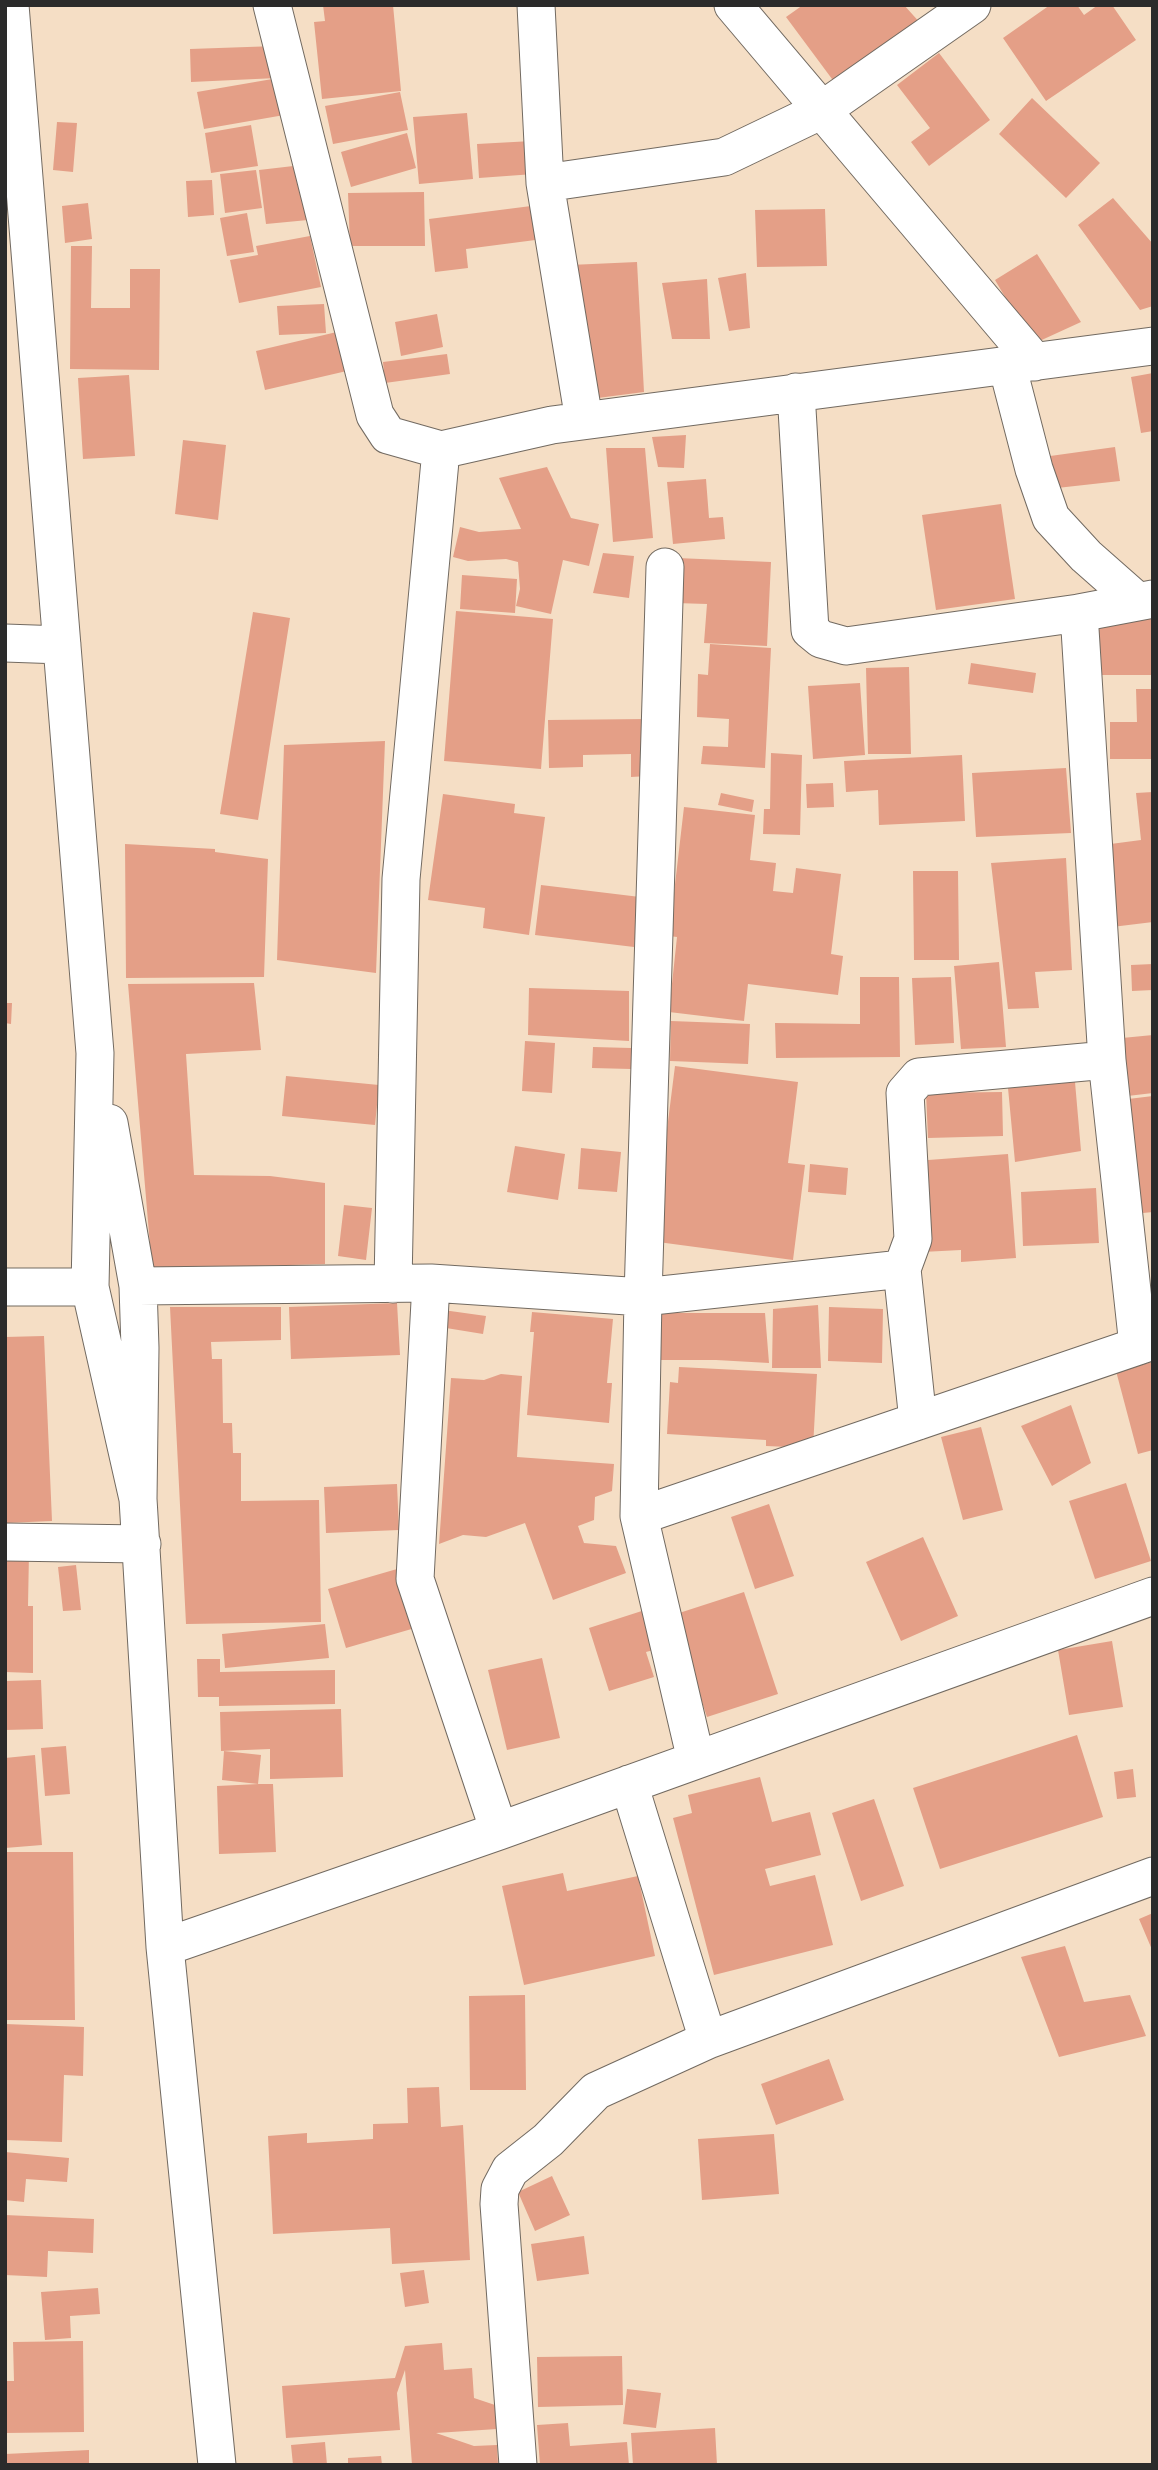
<!DOCTYPE html>
<style>
body{margin:0}
#map{position:relative;width:1158px;height:2470px;overflow:hidden;background:#f5dec5;font-family:Caveat,sans-serif}
canvas{display:block}
.frame{position:absolute;inset:0;border:7px solid #2b2b2b;pointer-events:none}
</style>
<div id="map">
<canvas width="1158" height="2470"></canvas>
<div class="frame"></div>
</div>
<script>
const context = document.querySelector('canvas').getContext('2d');
context.lineJoin = 'round';
function fill(path, color) { context.fillStyle = color; context.fill(path, 'evenodd'); }
const shape = rows => new Path2D(rows.map(r => 'M' + r).join(''));
function trace(path, color, width, dash) { context.strokeStyle = color; context.lineWidth = width; context.lineCap = dash ? 'butt' : 'round'; context.setLineDash(dash || []); context.stroke(path); }
const building = shape([
 [323,5,393,5,401,91,322,99,314,22,325,21],
 [803,5,904,5,922,25,835,83,786,17],
 [1050,5,1077,5,1084,15,1098,5,1112,5,1136,40,1046,101,1003,38],
 [276,46,277,78,191,82,190,49],
 [939,53,990,120,929,166,911,142,930,128,897,85],
 [284,77,290,114,204,129,197,92],
 [400,92,408,130,333,144,325,106],
 [1032,98,1100,163,1066,198,999,134],
 [467,113,473,179,419,184,413,117],
 [57,122,77,123,73,172,53,170],
 [251,125,258,166,211,173,205,133],
 [407,133,416,168,351,187,341,152],
 [532,141,534,174,479,178,477,144],
 [302,165,308,220,266,224,259,170],
 [256,170,262,208,225,213,220,174],
 [212,180,214,215,188,217,186,181],
 [424,192,425,246,350,246,348,193],
 [1113,198,1153,244,1153,306,1140,310,1078,225],
 [88,203,92,239,65,243,62,206],
 [539,205,543,239,466,249,468,268,435,272,429,219],
 [825,209,827,266,757,267,755,210],
 [247,213,254,252,227,256,220,218],
 [310,236,321,287,239,303,230,260,258,255,256,246],
 [71,246,92,246,91,308,130,308,130,269,160,269,159,370,70,369],
 [1037,254,1081,322,1033,344,995,280],
 [637,262,644,392,590,399,570,265],
 [746,273,750,328,729,331,718,278],
 [707,279,710,339,672,339,662,283],
 [324,304,326,333,279,335,277,306],
 [437,314,443,347,401,356,395,322],
 [341,331,351,370,265,390,256,351],
 [447,354,450,374,385,383,383,362],
 [1153,373,1153,431,1141,433,1131,377],
 [129,375,135,456,83,459,78,378],
 [686,435,684,468,658,467,652,437],
 [183,440,226,445,218,520,175,514],
 [1115,447,1120,481,1048,489,1043,457],
 [606,448,645,448,653,538,613,542],
 [547,467,571,518,599,524,589,566,563,560,551,614,516,606,520,589,518,562,506,559,468,561,453,557,460,527,479,532,521,529,499,478],
 [706,479,709,518,723,517,725,539,673,544,667,482],
 [1001,504,1015,599,936,610,922,515],
 [603,553,634,556,629,598,593,593],
 [677,558,771,562,767,646,704,643,707,604,675,603],
 [462,575,517,579,515,613,460,609],
 [456,611,553,619,541,769,444,761],
 [1153,611,1153,675,1098,675,1098,620],
 [253,612,290,618,258,820,220,814],
 [710,644,771,648,765,768,701,764,703,746,728,747,729,719,697,717,698,674,708,675],
 [971,663,1036,673,1033,693,968,684],
 [909,667,911,754,868,754,866,668],
 [860,683,865,755,813,759,808,686],
 [1136,689,1153,689,1153,759,1110,759,1110,722,1137,722],
 [647,719,648,776,631,777,631,754,583,755,583,767,549,768,548,720],
 [385,741,376,973,277,960,284,745],
 [771,753,802,755,800,835,763,834,764,809,770,809],
 [962,755,965,821,879,825,878,790,846,792,844,761],
 [1066,768,1071,833,976,837,972,773],
 [833,783,834,807,807,808,806,784],
 [1153,792,1153,922,1112,927,1103,845,1141,840,1136,793],
 [721,793,754,800,752,812,718,805],
 [443,794,515,804,514,813,545,817,529,935,483,928,485,908,428,900],
 [684,807,755,815,750,860,776,863,773,891,793,893,796,868,841,874,831,954,843,956,838,995,748,984,744,1021,669,1012,677,937,669,936],
 [125,844,215,849,215,852,268,859,264,977,126,978],
 [1066,858,1072,970,1035,972,1039,1008,1008,1009,991,863],
 [913,871,958,871,959,960,914,960],
 [541,885,640,897,634,947,535,935],
 [999,962,1006,1047,961,1049,954,966],
 [1153,964,1153,990,1132,991,1131,965],
 [860,977,899,977,900,1057,776,1058,775,1023,860,1024],
 [951,977,954,1043,915,1045,912,978],
 [254,983,261,1050,186,1054,194,1175,270,1176,325,1183,325,1264,152,1269,128,984],
 [529,988,629,991,629,1041,528,1035],
 [5,1003,12,1003,11,1024,5,1023],
 [671,1021,750,1024,748,1064,670,1061],
 [1153,1035,1153,1093,1119,1097,1122,1038],
 [525,1041,555,1043,552,1093,522,1091],
 [593,1047,631,1048,631,1069,592,1068],
 [675,1066,798,1082,788,1163,805,1165,793,1260,658,1242,665,1185,660,1185],
 [286,1076,379,1085,375,1125,282,1116],
 [1075,1082,1081,1151,1015,1162,1008,1088],
 [1002,1092,1003,1136,928,1138,926,1093],
 [1153,1096,1153,1212,1133,1214,1120,1100],
 [515,1146,565,1154,558,1200,507,1192],
 [581,1148,621,1152,617,1192,578,1189],
 [1008,1154,1016,1258,961,1262,961,1250,922,1252,915,1161],
 [810,1164,848,1168,846,1195,808,1192],
 [1096,1188,1099,1243,1023,1246,1021,1192],
 [344,1205,372,1208,366,1260,338,1256],
 [397,1303,400,1355,291,1359,289,1307],
 [818,1305,821,1368,772,1368,773,1309],
 [170,1307,281,1307,281,1340,211,1342,212,1359,222,1359,223,1423,232,1423,233,1453,241,1453,241,1501,319,1500,321,1622,186,1624],
 [829,1307,883,1309,882,1363,828,1361],
 [443,1310,486,1316,483,1334,440,1327],
 [532,1312,613,1319,607,1383,612,1383,609,1423,527,1415,534,1332,530,1332],
 [654,1313,765,1313,769,1363,716,1360,652,1360],
 [44,1336,52,1521,5,1523,5,1337],
 [1153,1362,1153,1450,1138,1454,1116,1371],
 [679,1367,817,1374,813,1448,766,1446,766,1440,667,1434,670,1382,678,1383],
 [501,1374,522,1376,517,1457,614,1464,612,1491,595,1497,594,1520,578,1526,584,1543,616,1546,626,1573,553,1600,525,1523,486,1537,463,1535,439,1544,451,1378,484,1380],
 [1071,1405,1091,1463,1052,1486,1021,1426],
 [981,1427,1003,1510,963,1520,941,1437],
 [1126,1483,1151,1561,1095,1579,1069,1501],
 [397,1484,399,1530,326,1533,324,1487],
 [769,1504,794,1576,755,1589,731,1517],
 [923,1537,958,1616,901,1641,866,1562],
 [29,1552,28,1606,33,1606,33,1673,5,1672,5,1554],
 [76,1565,81,1610,63,1611,58,1567],
 [397,1569,415,1628,346,1648,328,1589],
 [744,1592,778,1694,707,1717,673,1615],
 [648,1609,661,1648,646,1652,654,1677,609,1691,589,1628],
 [325,1624,329,1658,225,1668,222,1634],
 [1112,1641,1123,1707,1069,1715,1058,1650],
 [542,1658,560,1738,507,1750,488,1670],
 [197,1659,220,1659,220,1672,335,1670,335,1704,219,1706,219,1697,198,1697],
 [41,1680,43,1729,5,1730,5,1681],
 [341,1709,343,1777,270,1779,270,1749,221,1751,220,1712],
 [1077,1735,1103,1817,940,1869,913,1788],
 [66,1746,70,1794,45,1796,41,1748],
 [224,1751,261,1755,258,1784,222,1780],
 [35,1755,42,1845,5,1848,5,1758],
 [1133,1769,1136,1797,1117,1799,1114,1772],
 [760,1777,772,1822,810,1812,821,1855,765,1869,770,1886,815,1875,833,1945,714,1975,673,1818,692,1813,688,1795],
 [259,1784,273,1784,276,1852,219,1854,217,1786],
 [874,1799,904,1886,861,1901,832,1813],
 [5,1852,73,1852,75,2020,5,2020],
 [563,1873,567,1891,638,1876,655,1956,524,1985,502,1886],
 [1153,1913,1153,1952,1139,1919],
 [1065,1946,1084,2002,1130,1995,1146,2036,1059,2057,1021,1957],
 [525,1995,526,2090,470,2090,469,1996],
 [5,2024,84,2027,83,2076,64,2075,62,2142,5,2140],
 [829,2059,844,2100,776,2125,761,2084],
 [439,2087,441,2127,463,2125,470,2260,392,2264,390,2228,273,2234,268,2136,307,2133,307,2143,373,2139,373,2124,408,2123,407,2088],
 [774,2134,779,2194,702,2200,698,2139],
 [5,2152,69,2158,67,2182,26,2179,24,2202,5,2200],
 [552,2176,570,2215,535,2231,518,2192],
 [5,2215,94,2219,93,2253,48,2251,47,2277,5,2275],
 [584,2236,589,2274,537,2281,531,2244],
 [424,2270,429,2303,405,2307,400,2273],
 [98,2288,100,2314,70,2316,71,2338,45,2340,41,2292],
 [83,2341,84,2432,5,2433,5,2381,14,2381,13,2342],
 [442,2343,444,2370,472,2368,474,2398,495,2405,497,2429,436,2433,474,2446,497,2445,498,2465,412,2465,405,2370,397,2393,400,2430,286,2438,282,2386,395,2378,405,2346],
 [622,2356,623,2405,538,2407,537,2357],
 [627,2389,661,2393,656,2428,623,2424],
 [568,2423,570,2446,627,2442,629,2465,540,2465,537,2425],
 [715,2428,717,2465,633,2465,631,2433],
 [325,2442,327,2465,293,2465,291,2445],
 [89,2450,89,2465,5,2465,5,2454],
 [381,2456,382,2465,348,2465,348,2458]
]);
const minor = shape([
 [10,5,95,1053,90,1287,138,1499],
 [272,5,375,415,388,435,441,450,401,879,393,1284],
 [536,5,545,183,584,420],
 [733,5,1035,362],
 [545,183,724,157,822,110,972,5],
 [1007,365,1034,469,1051,518,1086,556,1137,601],
 [796,392,810,630,821,639,846,646,1079,613],
 [441,450,552,425,1153,346],
 [665,567,643,1297,902,1269,913,1239,905,1093,919,1077,1107,1060,1138,1346],
 [5,643,62,645],
 [1107,1060,1079,613,1153,599],
 [109,1123,138,1286,140,1348,138,1499,165,1947,217,2465],
 [902,1269,918,1421],
 [431,1283,643,1297,639,1516,696,1760],
 [138,1286,431,1283,415,1579,499,1831],
 [5,1287,90,1287],
 [639,1516,1153,1341],
 [5,1542,142,1544],
 [629,1784,708,2040,1153,1876],
 [165,1947,499,1831,1153,1596],
 [518,2465,499,2204,500,2189,510,2170,548,2140,596,2091,708,2040]
]);
fill(building, '#e49f87');
trace(minor, '#726a61', 39);
trace(minor, '#fff', 37);
</script>
